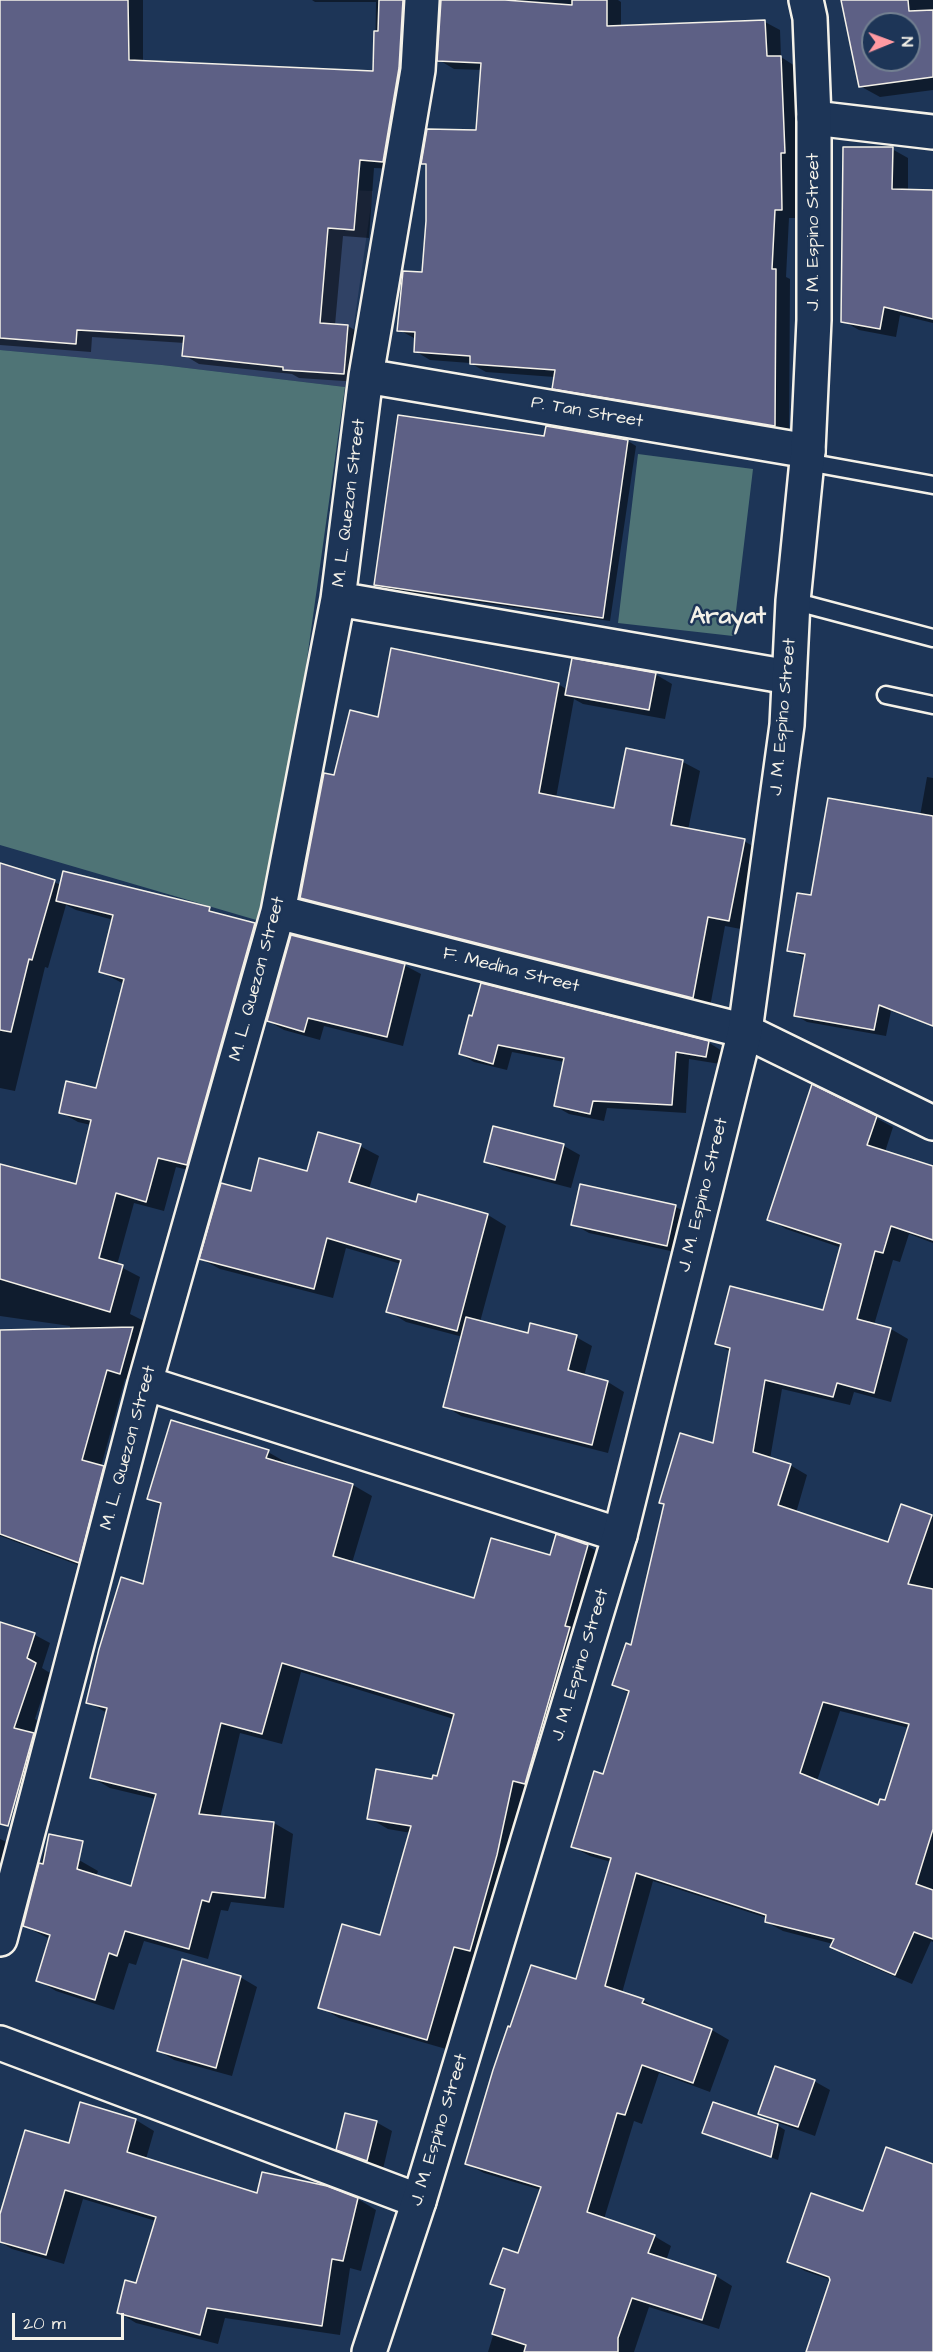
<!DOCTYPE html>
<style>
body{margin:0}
#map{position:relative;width:933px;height:2352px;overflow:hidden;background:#1d3557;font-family:"Architects Daughter",sans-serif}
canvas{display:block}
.north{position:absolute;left:861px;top:12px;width:60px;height:60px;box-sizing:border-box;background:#1d3557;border:2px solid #738091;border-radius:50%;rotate:89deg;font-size:16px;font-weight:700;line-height:24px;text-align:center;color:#f4f1e8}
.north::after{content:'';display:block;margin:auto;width:21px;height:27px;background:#ff9aa2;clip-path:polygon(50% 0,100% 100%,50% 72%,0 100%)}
.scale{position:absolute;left:12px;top:2313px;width:112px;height:27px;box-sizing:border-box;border:3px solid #f4f1e8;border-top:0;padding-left:8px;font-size:18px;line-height:21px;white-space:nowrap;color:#f4f1e8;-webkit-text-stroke:4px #1d3557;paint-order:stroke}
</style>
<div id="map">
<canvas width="933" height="2352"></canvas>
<div class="north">N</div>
<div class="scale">20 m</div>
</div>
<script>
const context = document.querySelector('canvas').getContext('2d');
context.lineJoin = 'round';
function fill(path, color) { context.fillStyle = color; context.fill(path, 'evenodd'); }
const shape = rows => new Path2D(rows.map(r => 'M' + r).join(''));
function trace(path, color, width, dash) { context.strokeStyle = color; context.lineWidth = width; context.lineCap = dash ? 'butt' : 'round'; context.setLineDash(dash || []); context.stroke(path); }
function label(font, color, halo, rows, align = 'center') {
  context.font = font + ' "Architects Daughter",sans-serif'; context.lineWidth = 5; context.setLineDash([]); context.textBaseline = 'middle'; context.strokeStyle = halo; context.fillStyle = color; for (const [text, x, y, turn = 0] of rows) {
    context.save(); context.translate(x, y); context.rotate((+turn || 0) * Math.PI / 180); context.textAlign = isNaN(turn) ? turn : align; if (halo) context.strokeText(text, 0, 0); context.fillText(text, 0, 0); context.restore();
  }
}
const built = shape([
 [0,175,373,191,345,387,162,365,0,350]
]);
const green = shape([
 [0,350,162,365,345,387,270,924,0,845],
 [638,454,753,469,733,636,618,623]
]);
const shadow = shape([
 [0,0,143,0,143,62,375,72,376,2,315,2,312,0,420,0,398,169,374,168,369,238,343,236,335,325,348,326,363,335,359,382,299,378,292,374,199,364,184,355,185,343,92,337,91,352,0,345],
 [442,0,618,0,621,2,621,27,765,22,780,30,781,57,795,66,800,161,795,161,797,218,789,218,786,277,790,279,789,434,568,396,554,388,555,377,486,372,470,363,430,360,415,351,416,339,399,330,423,273,427,221,428,166,423,163,477,131,482,70,454,69,439,60],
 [842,0,933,0,933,90,880,97,860,86],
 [873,24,909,24,909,60,873,60],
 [892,149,908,158,908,191,933,192,933,323,900,315,896,337,859,330,843,321],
 [547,427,628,441,636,446,610,621,383,589,376,584,545,438],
 [655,674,672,684,665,719,583,704,574,699,556,798,615,810,627,750,683,762,700,771,688,830,744,841,761,851,746,930,725,926,710,1007,318,907,301,897,335,777,379,719,558,684,568,690],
 [927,777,933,778,933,1026,891,1011,886,1036,807,1022,795,1015,806,958,789,950,812,897,920,816],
 [0,865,62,885,209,909,224,917,255,925,273,935,205,1174,176,1167,164,1211,134,1203,117,1265,140,1277,130,1314,154,1326,138,1383,125,1379,101,1467,121,1478,97,1572,0,1536,0,1350,68,1351,70,1326,0,1316,0,1188,77,1186,91,1125,78,1122,60,1112,97,1090,124,984,101,972,114,920,76,910,66,905,48,968,45,967,15,1091,0,1088],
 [404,965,421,974,403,1046,324,1026,320,1040,284,1030,268,1021],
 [470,1017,708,1042,722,1051,720,1064,689,1059,686,1113,607,1108,604,1121,569,1114,555,1106,564,1062,512,1052,507,1070,474,1062,460,1054],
 [876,1118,893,1127,885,1152,933,1167,933,1243,909,1234,900,1262,893,1260,874,1325,891,1329,908,1339,891,1402,854,1392,850,1405,782,1389,770,1459,790,1465,807,1475,796,1513,889,1544,902,1506,933,1517,933,1942,931,1941,912,1984,849,1957,832,1947,833,1944,783,1931,766,1922,767,1918,653,1881,622,1993,643,2000,660,2011,712,2030,729,2040,710,2092,659,2073,642,2124,634,2121,604,2219,654,2236,671,2246,666,2261,716,2276,732,2286,719,2329,649,2307,634,2352,488,2352,506,2293,491,2283,519,2255,541,2190,484,2173,467,2164,511,2029,577,1981,611,1862,590,1856,573,1847,604,1775,630,1694,614,1685,632,1647,714,1445,731,1352,717,1344,824,1312,842,1248,786,1229,769,1219],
 [840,1711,909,1728,886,1802,879,1807,817,1781],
 [494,1128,564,1146,580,1155,571,1188,502,1170,486,1161],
 [360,1146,379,1156,369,1189,418,1204,420,1196,488,1215,506,1226,480,1322,529,1335,576,1337,592,1346,584,1376,608,1382,624,1392,608,1453,461,1416,445,1406,463,1337,406,1322,388,1311,401,1264,346,1248,333,1298,220,1269,201,1259,252,1193,308,1173],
 [676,1207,692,1216,684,1254,589,1233,573,1224],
 [268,1452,287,1463,286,1466,353,1485,372,1496,352,1563,475,1600,551,1557,588,1546,607,1557,489,1961,473,1956,446,2049,339,2018,320,2007,381,1936,411,1833,388,1829,369,1818,438,1778,454,1719,301,1672,282,1744,240,1733,220,1818,274,1823,293,1834,284,1908,231,1902,228,1911,221,1910,208,1959,144,1941,136,1965,129,1963,114,2010,56,1991,37,1980,50,1939,24,1926,44,1851,79,1860,98,1871,96,1877,132,1888,156,1799,110,1788,91,1777,107,1713,88,1702,144,1586,162,1506,149,1499],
 [0,1623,35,1635,50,1643,42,1668,50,1673,35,1719,37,1720,33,1734,49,1744,35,1792,0,1782],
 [0,1839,20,1848,0,1923],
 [240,1977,257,1987,232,2076,174,2060,158,2050],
 [814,2081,830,2090,815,2136,776,2122,760,2113],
 [81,2104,136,2120,154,2131,146,2159,258,2194,358,2199,376,2210,361,2271,350,2268,340,2335,225,2318,218,2344,136,2323,118,2312,137,2285,156,2221,83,2199,64,2264,12,2249,0,2242,0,2220,70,2145],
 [376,2122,392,2131,383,2169,354,2158,338,2149],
 [777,2125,785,2130,778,2160,704,2133],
 [933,2165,933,2352,808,2352,831,2280,805,2271,789,2262]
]);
const building = shape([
 [0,0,128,0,129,60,373,71,374,31,378,31,379,0,403,0,399,68,383,162,360,160,354,230,328,228,320,323,348,325,344,374,283,370,283,367,182,356,184,336,77,330,76,344,0,338,0,0],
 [441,0,505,0,572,5,572,0,607,0,607,26,765,20,767,56,781,56,785,153,781,153,782,210,775,210,772,269,776,269,775,426,552,389,555,370,470,364,470,356,414,352,415,332,397,331,403,271,422,272,426,221,426,164,421,164,427,129,476,130,481,63,437,61,441,0],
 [841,0,908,0,909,11,933,10,933,77,859,87,841,0],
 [873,24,909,24,909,60,873,60,873,24],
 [843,147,893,147,892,189,933,190,933,319,884,307,880,329,841,322,843,147],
 [398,415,544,436,546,426,628,440,603,618,374,585,398,415],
 [391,648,559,683,539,793,614,808,626,748,683,760,671,825,745,839,729,921,708,917,693,998,300,898,324,773,334,775,350,710,378,717,391,648],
 [572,658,656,673,649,710,565,695,572,658],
 [828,798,933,816,933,1026,879,1005,874,1030,794,1016,805,954,787,951,797,893,811,895,828,798],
 [0,863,55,880,32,960,29,959,11,1032,0,1030,0,863],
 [63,871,210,907,209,911,255,923,187,1165,158,1158,146,1202,116,1193,99,1258,123,1265,110,1312,0,1279,0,1164,76,1184,91,1120,59,1113,66,1081,96,1088,124,979,99,972,113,915,56,901,63,871],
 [291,935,405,964,387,1037,308,1018,304,1032,267,1021,291,935],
 [481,983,709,1041,706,1057,676,1052,672,1105,593,1101,590,1114,554,1106,564,1058,498,1045,493,1064,459,1054,469,1015,472,1016,481,983],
 [812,1084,877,1116,867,1145,933,1166,933,1240,891,1226,883,1253,875,1251,857,1319,891,1328,874,1393,837,1383,833,1397,765,1380,753,1452,791,1464,778,1505,888,1542,901,1504,932,1515,908,1584,933,1589,933,1829,916,1884,933,1890,933,1939,914,1932,895,1975,830,1947,834,1939,765,1922,766,1915,636,1873,605,1986,644,1999,642,2003,712,2029,693,2083,642,2065,625,2115,617,2113,587,2212,655,2235,648,2253,716,2275,702,2320,632,2298,618,2338,618,2352,524,2352,526,2345,492,2334,505,2289,490,2284,503,2248,518,2253,541,2187,465,2164,493,2070,508,2026,510,2027,531,1965,576,1979,611,1858,571,1847,594,1771,603,1774,629,1691,612,1685,626,1643,631,1645,664,1504,659,1503,680,1433,713,1443,730,1348,715,1344,730,1286,823,1310,841,1244,767,1220,812,1084],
 [823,1702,909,1724,885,1800,880,1799,878,1805,800,1773,823,1702],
 [493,1126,564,1144,555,1180,484,1162,493,1126],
 [318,1132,361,1144,349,1182,416,1202,418,1194,488,1214,457,1331,386,1312,401,1260,327,1238,314,1289,199,1259,221,1183,251,1191,259,1158,307,1171,318,1132],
 [580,1184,676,1205,667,1246,571,1225,580,1184],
 [466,1317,528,1333,530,1323,577,1335,568,1370,608,1381,592,1445,443,1407,466,1317],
 [133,1327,120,1374,107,1370,82,1460,104,1466,79,1563,0,1534,0,1330,133,1327],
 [171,1420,269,1450,266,1458,353,1484,333,1556,474,1598,491,1538,550,1555,556,1534,588,1545,565,1626,570,1627,525,1784,513,1781,497,1855,470,1951,454,1947,427,2040,318,2008,342,1924,380,1935,411,1826,367,1819,376,1769,432,1779,433,1775,437,1776,454,1714,282,1663,262,1734,221,1723,199,1814,274,1822,265,1898,212,1892,209,1902,202,1900,189,1949,125,1931,117,1956,109,1953,95,2000,36,1981,50,1935,23,1926,39,1863,43,1864,49,1834,83,1841,77,1869,131,1886,156,1794,90,1778,107,1708,86,1703,99,1649,121,1577,143,1584,161,1503,147,1499,171,1420],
 [0,1622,35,1633,27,1658,36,1663,14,1728,34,1733,8,1826,0,1824,0,1622],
 [182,1959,241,1976,216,2068,157,2051,182,1959],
 [775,2066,815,2080,798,2127,758,2114,775,2066],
 [80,2102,136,2119,127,2152,257,2193,262,2172,327,2186,358,2198,343,2261,332,2259,322,2326,207,2308,200,2335,117,2313,125,2280,136,2283,156,2217,65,2190,46,2255,0,2242,0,2214,25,2130,69,2143,80,2102],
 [713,2102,778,2124,771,2157,702,2133,713,2102],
 [345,2113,377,2121,367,2161,336,2150,345,2113],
 [886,2147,933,2164,933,2352,806,2352,830,2280,829,2277,787,2262,811,2193,863,2211,886,2147]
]);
const service = shape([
 [807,462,933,485],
 [793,601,933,638],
 [886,695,933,705]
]);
const minor = shape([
 [366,376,808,451],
 [338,599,789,677],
 [278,912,745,1031],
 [145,1383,620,1535],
 [0,1939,145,1383,278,912,338,599,366,376,418,70,422,0],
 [0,2043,419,2201]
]);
const tertiary = shape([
 [814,118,933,132],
 [745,1031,933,1123]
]);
const secondary = shape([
 [369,2352,419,2201,620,1535,745,1031,787,725,793,601,808,451,814,320,814,118,810,18,806,0]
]);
const streetNames = [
 ["J. M. Espino Street",814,232,-90],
 ["P. Tan Street",587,413,10],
 ["M. L. Quezon Street",350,503,-83],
 ["J. M. Espino Street",784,717,-85],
 ["F. Medina Street",511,971,14],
 ["M. L. Quezon Street",258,979,-75],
 ["J. M. Espino Street",704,1195,-76],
 ["M. L. Quezon Street",129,1448,-75],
 ["J. M. Espino Street",581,1665,-73],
 ["J. M. Espino Street",440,2130,-73]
];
const districtNames = [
 ["Arayat",728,618]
];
fill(built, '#304265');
fill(green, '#4f7476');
fill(shadow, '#0007');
fill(building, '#5d6085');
trace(building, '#f4f1e8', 1.5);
trace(service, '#f4f1e8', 21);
trace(minor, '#f4f1e8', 38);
trace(tertiary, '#f4f1e8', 38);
trace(secondary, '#f4f1e8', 38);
trace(service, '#1d3557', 16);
trace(minor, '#1d3557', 33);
trace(tertiary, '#1d3557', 33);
trace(secondary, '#1d3557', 33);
label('18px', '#f4f1e8', '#1d3557', streetNames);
label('bold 24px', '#f4f1e8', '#1d3557', districtNames);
</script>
